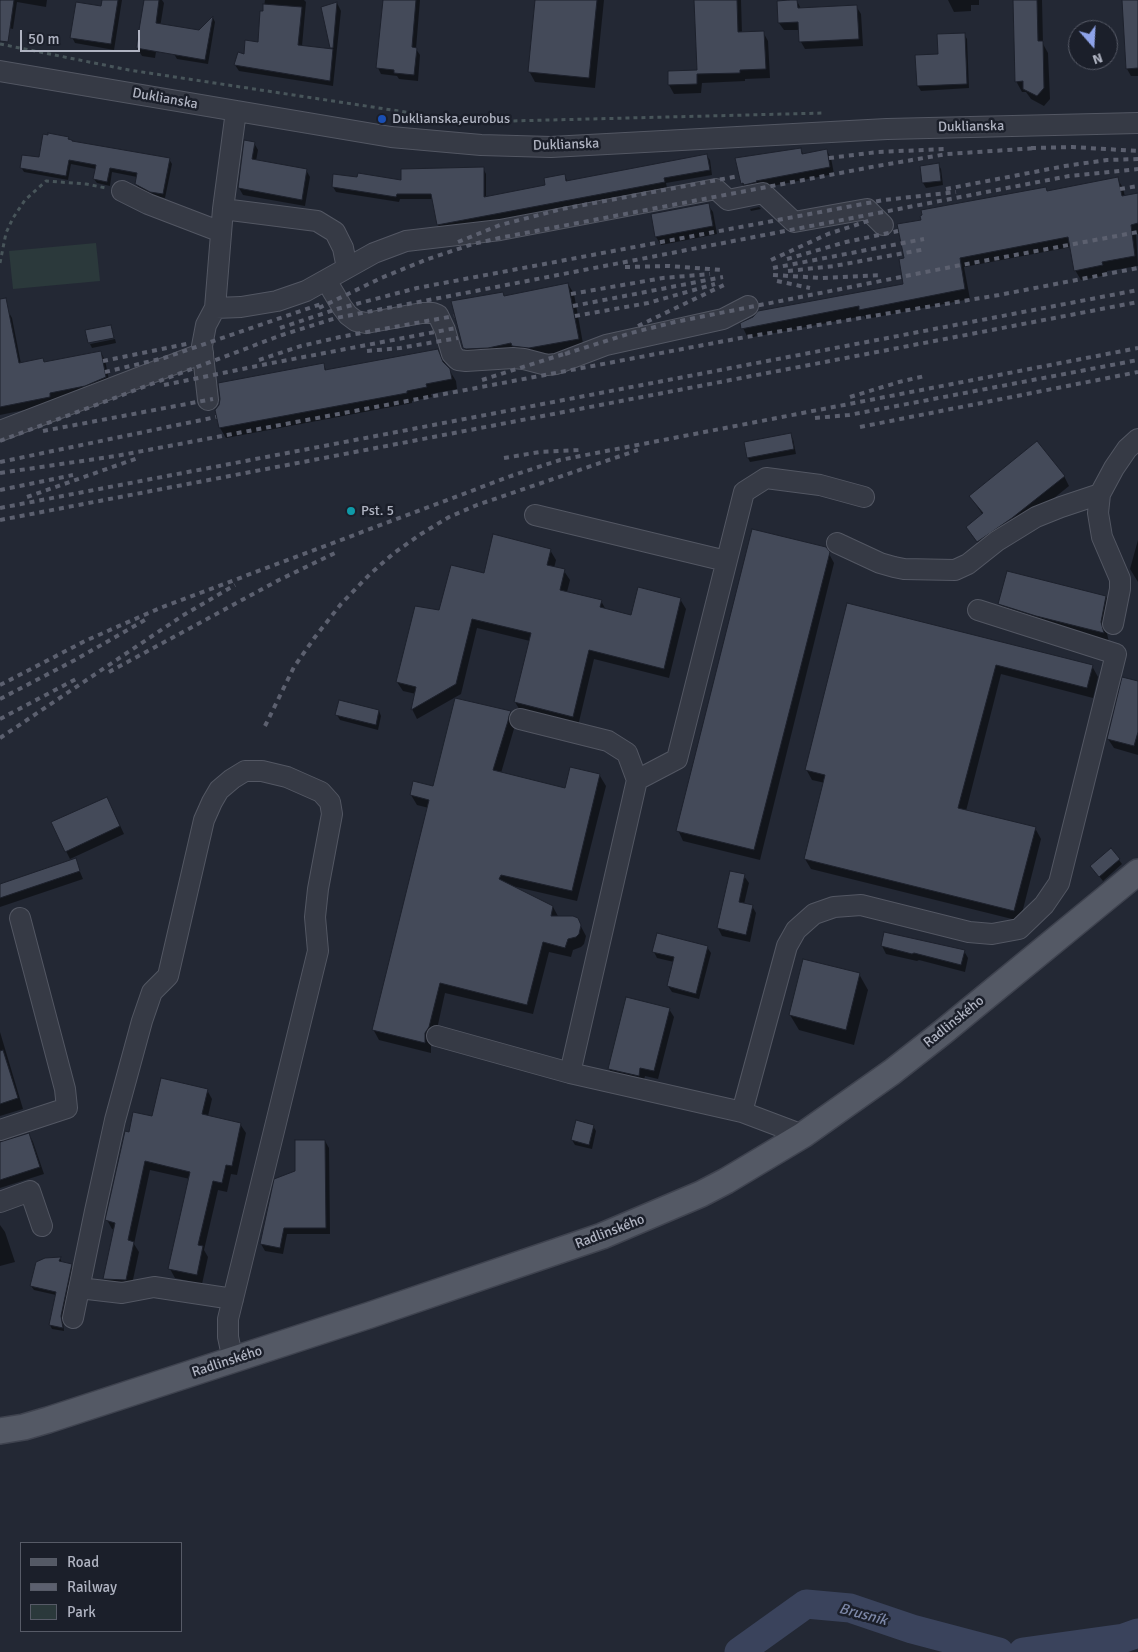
<!DOCTYPE html>
<meta charset="utf-8">
<style>
body{margin:0}
#map{position:relative;width:1138px;height:1652px;overflow:hidden;background:#232834;font-family:Signika,sans-serif}
canvas{display:block}
.legend{position:absolute;left:20px;top:1542px;width:162px;height:90px;box-sizing:border-box;background:#1b1f2a;border:1px solid #575b67;margin:0;padding:6px 9px;list-style:none;font-size:15px;color:#b0b4c2}
.legend li{display:flex;align-items:center;gap:10px;height:25px}
.legend b{width:25px;border:1px solid #575b67}
.north{position:absolute;left:1068px;top:20px;width:50px;height:50px;box-sizing:border-box;background:#1b1f2a;border:1px solid #575b67;border-radius:50%;rotate:161deg;font-size:14px;font-weight:700;line-height:20px;text-align:center;color:#b0b4c2}
.north::after{content:'';display:block;margin:auto;width:18px;height:22px;background:#8ea3e9;clip-path:polygon(50% 0,100% 100%,50% 72%,0 100%)}
.scale{position:absolute;left:20px;top:30px;width:120px;height:22px;box-sizing:border-box;border:2px solid #b0b4c2;border-top:0;padding-left:6px;font-size:15px;line-height:18px;white-space:nowrap;color:#b0b4c2;-webkit-text-stroke:4px #1b1f2a;paint-order:stroke}
</style>
<div id="map">
<canvas width="1138" height="1652"></canvas>
<ul class="legend">
<li><b style="height:6px;background:#545965"></b>Road</li>
<li><b style="height:6px;background:#5c606f"></b>Railway</li>
<li><b style="height:14px;background:#2b393b"></b>Park</li>
</ul>
<div class="north">N</div>
<div class="scale">50 m</div>
</div>
<script>
const context = document.querySelector('canvas').getContext('2d');
context.lineJoin = 'round';
function fill(path, color) { context.fillStyle = color; context.fill(path, 'evenodd'); }
const shape = rows => new Path2D(rows.map(r => 'M' + r).join(''));
function trace(path, color, width, dash) { context.strokeStyle = color; context.lineWidth = width; context.lineCap = dash ? 'butt' : 'round'; context.setLineDash(dash || []); context.stroke(path); }
function label(font, color, halo, rows, align = 'center') {
  context.font = font + ' Signika,sans-serif'; context.lineWidth = 5; context.setLineDash([]); context.textBaseline = 'middle'; context.strokeStyle = halo; context.fillStyle = color; for (const [text, x, y, turn = 0] of rows) {
    context.save(); context.translate(x, y); context.rotate((+turn || 0) * Math.PI / 180); context.textAlign = isNaN(turn) ? turn : align; if (halo) context.strokeText(text, 0, 0); context.fillText(text, 0, 0); context.restore();
  }
}
const green = shape([
 [96,243,100,281,13,289,9,251]
]);
const shadow = shape([
 [0,0,47,0,46,7,17,2,13,29,0,26],
 [103,0,122,0,114,50,75,43,72,37,102,7],
 [145,0,162,0,164,3,155,58,142,56,137,48],
 [265,0,304,0,306,2,302,46,333,51,332,48,337,3,341,11,333,86,239,71,235,65,259,43],
 [384,0,420,0,416,49,420,55,418,81,399,79,397,76,381,74,378,68],
 [537,0,604,0,595,88,535,82,529,71],
 [695,0,741,0,742,33,763,32,768,41,770,78,745,79,745,81,702,83,701,93,674,94,669,85,698,71],
 [948,0,979,0,979,5,971,5,971,11,954,12],
 [1014,0,1042,0,1043,44,1048,53,1050,99,1044,106,1031,99,1026,92,1022,92,1016,81],
 [1123,0,1138,0,1138,76,1131,76,1127,69],
 [797,1,801,9,856,6,861,14,863,46,805,49,801,42,800,30,784,30,779,23],
 [213,18,215,22,208,64,177,59,174,54],
 [964,34,967,39,969,88,921,91,918,86],
 [68,138,69,141,169,159,172,164,165,198,154,196,139,189,136,184,137,177,112,172,110,186,97,183,94,179,96,169,71,164,68,180,24,172,21,167,40,159],
 [254,143,258,150,256,161,306,170,310,177,305,206,243,195,239,188],
 [800,149,804,155,827,151,831,158,834,174,746,191,742,183],
 [706,155,710,160,712,175,666,183,667,188,441,231,438,225,433,199,400,199,399,202,336,192,333,187,402,181,483,168,486,174,486,197,546,186,564,175,568,182],
 [938,164,941,169,943,185,926,188,923,183],
 [1117,178,1123,188,1125,197,1138,194,1138,234,1136,234,1138,266,1107,271,1107,275,1081,280,1075,270,1071,247,964,267,970,299,866,319,864,316,748,338,743,328,904,285,906,259,922,221,1046,189,1048,192],
 [708,205,713,212,717,234,661,245,656,237,652,215],
 [759,207,761,209,751,211,750,209],
 [568,284,574,294,584,349,535,358,470,358,464,347,504,297],
 [8,311,12,318,21,364,44,363,101,353,105,360,110,385,89,393,53,400,54,404,0,415,0,312],
 [115,339,116,343,92,348,90,344],
 [438,351,456,381,457,389,431,394,432,397,412,401,412,403,226,438,220,428,216,410,323,365,327,371],
 [790,434,793,439,796,454,750,462,748,458],
 [1064,476,1069,486,1017,528,984,551,973,537,968,528,983,515,970,496],
 [1138,540,1138,582,1130,569],
 [550,550,556,560,554,568,564,571,570,580,567,592,601,601,606,610,632,617,680,599,686,609,669,678,594,659,578,726,521,712,515,702,530,641,477,628,461,694,417,719,412,709,416,694,403,691,397,682,440,612,485,575],
 [828,552,834,563,760,860,683,841,678,830],
 [1106,597,1112,607,1107,633,1109,643,1006,614,1000,604],
 [848,605,1092,666,1098,677,1093,698,1001,674,966,811,1035,828,1041,839,1020,921,811,869,805,859,825,783,812,780,806,769],
 [1138,682,1138,755,1114,748,1108,739],
 [456,699,511,712,516,722,501,773,566,789,571,769,600,776,606,786,577,901,512,886,553,907,559,918,577,919,586,936,584,944,581,947,573,950,571,957,549,952,533,1014,445,993,435,1038,431,1044,431,1053,379,1040,373,1029,429,808,417,805,411,795,434,787],
 [379,711,381,716,378,730,340,720,337,715],
 [111,806,124,834,70,859,66,851],
 [75,860,83,879,0,907,0,885],
 [1119,860,1122,864,1103,881,1091,866],
 [744,876,749,883,744,904,752,906,756,913,750,942,722,936,718,928],
 [882,946,964,951,968,958,965,972,919,960,917,961,886,954],
 [707,947,711,953,699,999,672,992,668,986,674,962,657,958,654,952],
 [859,974,868,990,854,1045,799,1030,790,1015],
 [669,1009,674,1017,658,1079,645,1076,643,1084,614,1077,609,1069],
 [0,1032,23,1109,0,1116],
 [207,1090,212,1099,208,1116,240,1124,246,1133,237,1175,231,1174,227,1192,218,1190,204,1250,208,1257,202,1284,175,1278,170,1269,190,1179,150,1170,134,1244,139,1252,131,1289,109,1288,104,1279,115,1230,112,1229,107,1220,130,1134,153,1118],
 [593,1126,596,1131,592,1149,575,1145,572,1140],
 [29,1134,33,1142,44,1174,0,1188,0,1143],
 [325,1141,329,1148,330,1234,287,1234,283,1254,265,1251,261,1244,297,1172],
 [0,1225,5,1232,15,1262,0,1266],
 [60,1258,62,1263,71,1265,74,1269,63,1320,64,1331,52,1329,50,1325,56,1295,34,1290,31,1286]
]);
const river = shape([
 [739,1652,806,1604,850,1608,912,1629,999,1652],
 [1023,1652,1124,1638,1138,1633]
]);
const building = shape([
 [0,0,14,0,8,42,0,41,0,0],
 [102,0,118,0,111,44,70,38,76,2,101,6,102,0],
 [144,0,159,0,156,23,199,30,213,16,205,60,136,48,144,0],
 [383,0,416,0,412,47,417,48,414,75,394,73,394,70,376,68,383,0],
 [535,0,597,0,589,78,528,72,535,0],
 [694,0,737,0,738,32,764,31,766,69,740,70,740,73,697,74,697,84,668,85,668,71,697,70,694,0],
 [789,0,797,0,798,8,857,5,859,39,799,42,798,22,778,23,777,1,789,0],
 [1013,0,1037,0,1038,41,1043,41,1044,88,1037,96,1023,89,1023,81,1015,82,1013,0],
 [1122,0,1138,0,1138,68,1126,69,1122,0],
 [337,2,333,48,330,48,321,7,337,2],
 [263,4,302,7,298,45,333,49,330,81,234,65,238,52,244,54,245,40,258,42,260,11,263,11,263,4],
 [965,33,967,84,917,86,915,55,938,54,937,34,965,33],
 [48,133,69,137,68,139,72,140,72,141,170,158,163,194,150,192,135,184,137,173,110,168,107,182,93,179,96,165,69,160,66,176,20,168,22,155,39,157,43,134,48,135,48,133],
 [244,140,255,142,252,159,307,169,302,200,238,188,244,140],
 [801,148,802,154,827,149,830,167,756,181,757,182,744,185,743,183,741,184,735,158,801,148],
 [707,154,710,170,664,178,665,182,437,225,431,194,397,194,396,197,332,187,333,174,357,177,358,173,401,180,401,169,484,167,484,197,545,185,544,178,565,174,566,181,707,154],
 [939,163,941,181,922,183,920,166,939,163],
 [1118,177,1122,196,1138,193,1138,223,1131,225,1135,256,1102,262,1103,265,1074,271,1068,237,960,258,965,289,859,310,859,306,741,329,740,323,753,317,758,311,903,284,899,259,904,258,897,224,921,220,920,216,922,215,921,210,1046,187,1047,191,1118,177],
 [709,203,713,226,655,237,651,214,709,203],
 [568,283,579,339,529,348,512,346,511,343,488,348,466,349,463,348,451,301,503,292,504,296,568,283],
 [6,298,19,363,43,358,44,362,101,351,106,377,85,386,50,393,50,397,0,407,0,299,6,298],
 [111,325,114,338,88,343,85,330,111,325],
 [438,349,443,362,450,369,452,379,426,384,427,387,407,391,407,393,219,428,215,410,219,405,220,399,218,383,324,363,325,370,438,349],
 [791,433,794,449,747,458,744,442,791,433],
 [1037,441,1065,476,1012,518,977,542,966,527,983,513,969,496,1037,441],
 [752,529,826,547,830,552,754,850,676,831,752,529],
 [493,534,551,549,547,565,565,569,560,590,602,600,600,607,631,615,638,587,681,598,664,669,589,650,573,717,514,702,531,633,472,619,456,684,411,710,416,687,396,682,415,606,439,610,451,565,484,573,493,534],
 [1007,571,1106,596,1101,622,1104,633,1036,616,998,604,1007,571],
 [847,603,1093,665,1087,688,996,665,958,808,1036,827,1014,911,804,859,825,775,805,770,847,603],
 [1122,677,1138,681,1138,732,1134,746,1107,739,1122,677],
 [455,698,511,711,509,716,508,721,493,770,565,788,570,767,600,774,572,891,501,875,499,879,553,906,551,916,573,916,578,918,581,925,579,934,576,937,568,939,565,948,543,942,527,1005,440,983,429,1027,425,1033,425,1043,372,1030,429,800,410,795,413,781,433,786,455,698],
 [339,700,379,710,376,725,335,715,339,700],
 [107,797,120,826,65,852,51,822,107,797],
 [1111,848,1120,859,1099,877,1090,866,1111,848],
 [76,858,80,871,0,898,0,884,76,858],
 [730,871,745,874,739,902,753,905,746,935,717,928,730,871],
 [884,932,965,950,961,965,914,953,912,954,881,946,884,932],
 [657,933,708,946,696,994,667,986,674,957,652,952,657,933],
 [803,959,860,973,846,1030,789,1015,803,959],
 [626,997,670,1008,654,1071,640,1068,639,1076,608,1069,626,997],
 [3,1050,18,1098,0,1104,0,1051,3,1050],
 [161,1078,208,1089,202,1114,241,1123,232,1166,226,1165,222,1183,213,1181,198,1245,203,1246,197,1275,168,1269,190,1172,145,1161,128,1240,134,1242,126,1280,103,1279,115,1223,105,1220,125,1131,129,1132,133,1112,152,1116,161,1078],
 [576,1120,594,1125,589,1145,571,1140,576,1120],
 [29,1133,40,1167,0,1180,0,1142,29,1133],
 [295,1140,325,1140,326,1228,284,1228,280,1248,260,1244,274,1179,295,1171,295,1140],
 [61,1257,59,1261,72,1264,61,1316,63,1328,49,1325,56,1292,30,1286,36,1262,45,1258,61,1257]
]);
const path = shape([
 [0,44,129,70,471,122,825,113],
 [0,263,6,233,13,218,25,200,46,181,86,184,106,188]
]);
const minor = shape([
 [0,71,391,137,481,145,551,147,887,129,1138,123],
 [236,111,223,209,317,221,335,232,343,248,347,268],
 [122,191,148,204,221,232],
 [326,280,342,307,348,315,356,321,366,323,422,313,433,313,438,315,445,330,452,354,458,360,466,361,513,358,524,359,547,365,556,364,606,345,723,319,748,306],
 [215,308,241,307,277,301,306,291,374,253,406,241,500,230,716,189,728,200,763,193,794,222,867,209,883,225],
 [208,400,202,346,206,325,215,308,223,209],
 [0,431,203,353],
 [535,515,726,561],
 [837,543,880,563,894,567,904,569,955,570,968,564,997,541,1036,517,1061,507,1100,494],
 [1113,624,1120,589,1120,579,1102,537,1098,513,1100,494,1114,468,1127,449,1138,439],
 [520,719,608,741,627,753,637,780],
 [437,1036,570,1073],
 [742,1112,570,1073,637,780,677,759,744,492,766,478,820,485,864,497],
 [0,1130,67,1108,65,1089,20,918],
 [803,1135,742,1112,787,946,796,930,814,914,834,907,861,905,969,932,992,934,1019,929,1044,905,1059,883,1116,654,978,610],
 [0,1202,30,1191,42,1226],
 [79,1288,122,1293,154,1287,233,1299],
 [73,1318,95,1211,115,1120,142,1021,152,992,168,976,204,820,212,802,219,790,232,779,245,771,262,771,287,777,321,792,330,802,332,814,318,889,315,917,318,951,228,1319,228,1337,233,1360]
]);
const major = shape([
 [0,1431,24,1427,48,1420,370,1315,602,1236,701,1194,726,1181,803,1135,892,1072,943,1032,1138,872]
]);
const rail = shape([
 [1031,148,1072,147,1138,151],
 [829,158,878,152,946,149],
 [946,189,1065,166,1107,160,1138,159],
 [1120,189,1138,186],
 [458,242,500,225,562,209,739,176],
 [787,259,846,242,898,231],
 [771,260,828,234,871,220],
 [625,267,669,266,723,270],
 [773,268,924,239],
 [788,271,834,266,926,249],
 [773,275,822,278,881,275],
 [777,281,810,288],
 [571,294,663,278,710,274],
 [573,306,723,277],
 [319,308,381,278,428,259,473,244,499,238,877,166,947,154,1037,148],
 [575,316,648,303,715,284],
 [638,326,726,284],
 [280,328,337,309,417,288,884,200,956,192],
 [367,351,400,348,458,338],
 [565,354,631,333,675,322,956,266,1138,232],
 [259,360,301,346,340,337,454,316],
 [103,361,191,343],
 [105,372,164,358,324,303],
 [482,380,570,352],
 [164,385,267,364,456,328],
 [850,397,899,382,925,376],
 [815,418,849,415,886,408,1138,360],
 [860,427,1138,372],
 [43,431,213,399],
 [0,441,282,335,336,318,1069,176,1138,169],
 [504,458,540,452,581,450],
 [0,462,216,417],
 [0,473,116,456,746,337,999,295,1138,268],
 [0,490,73,475],
 [27,497,138,458],
 [0,508,1138,290],
 [0,520,1138,302],
 [109,672,279,580,335,553],
 [0,685,85,641,160,608,511,476,560,460,1138,348],
 [0,699,75,660,145,620],
 [0,719,78,678],
 [265,726,294,667,315,637,341,604,370,574,394,553,421,534,449,517,477,505,638,450],
 [0,738,182,616,235,585]
]);
const markers = [
 [382,119,5,"#1a4fb4"],
 [351,511,5,"#0f9aa8"]
];
const streetNames = [
 ["Duklianska",165,99,10],
 ["Duklianska",971,127,-1],
 ["Duklianska",566,145,-2],
 ["Radlinského",954,1022,-39],
 ["Radlinského",610,1232,-21],
 ["Radlinského",227,1362,-18]
];
const poiNames = [
 ["Duklianska,eurobus",392,119],
 ["Pst. 5",361,511]
];
const waterNames = [
 ["Brusník",863,1615,15]
];
fill(green, '#2b393b');
fill(shadow, '#0007');
trace(river, '#3a435c', 29);
fill(building, '#444a59');
trace(building, '#1d212c', 1);
trace(minor, '#535763', 22);
trace(major, '#3f434f', 28);
trace(path, '#48555a', 3, [4, 4]);
trace(minor, '#363a45', 20);
trace(major, '#545965', 25);
trace(rail, '#5c606f', 4, [5, 5]);
for (const [x, y, r, color] of markers) { const dot = new Path2D(); dot.arc(x, y, r, 0, 2 * Math.PI); context.fillStyle = color; context.fill(dot); trace(dot, '#1b1f2a', 2); }
label('14px', '#b0b4c2', '#1b1f2a', streetNames);
label('14px', '#b0b4c2', '#1b1f2a', poiNames, 'left');
label('italic 15px', '#7c87a7', '#1b1f2a', waterNames);
</script>
